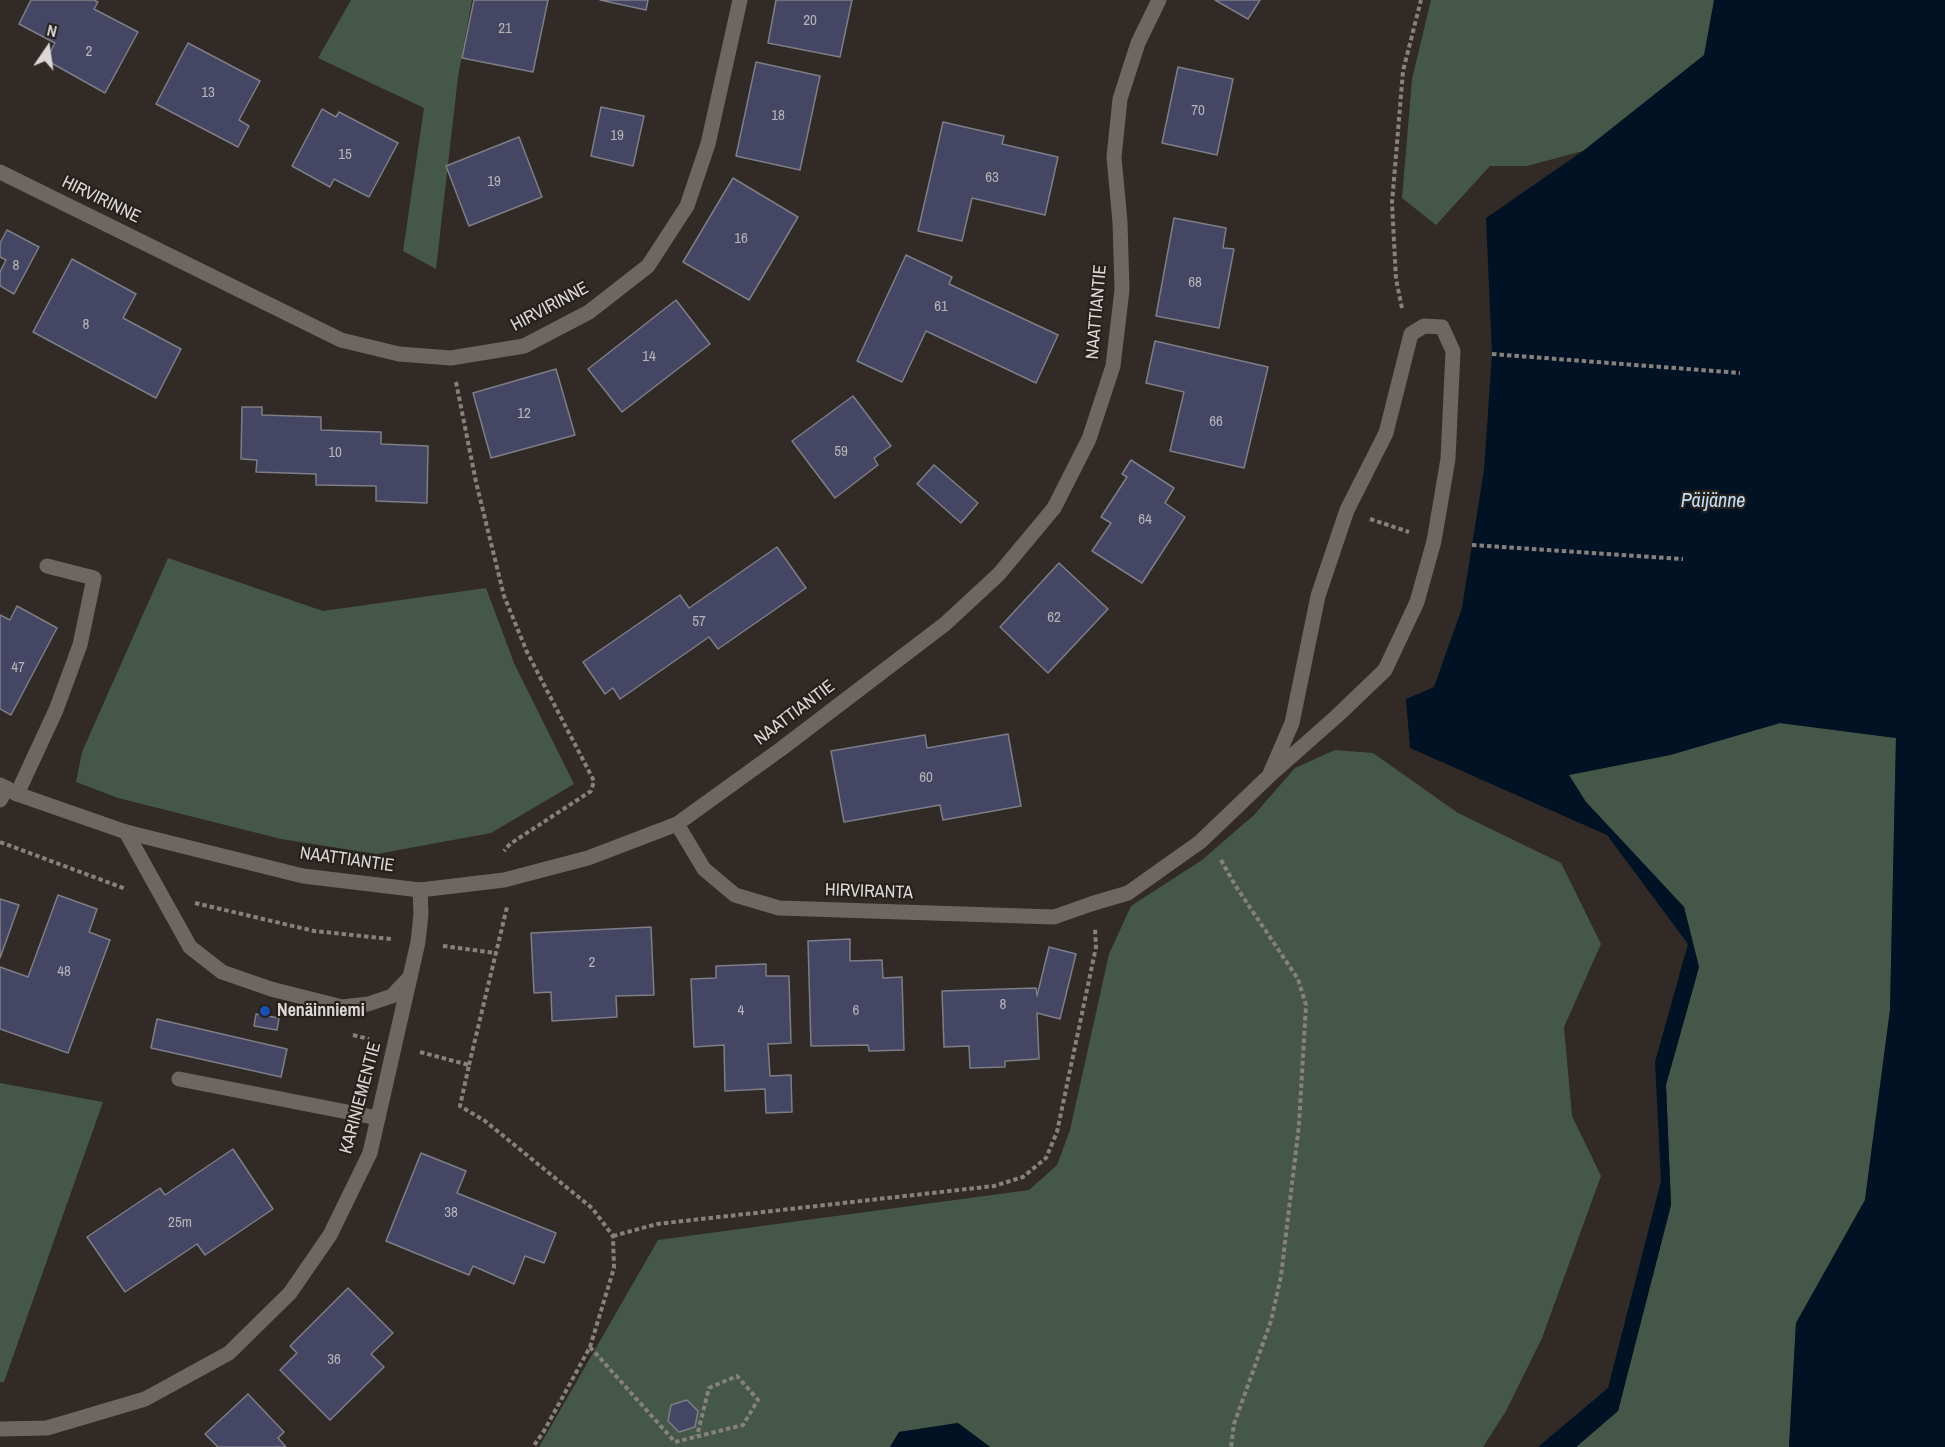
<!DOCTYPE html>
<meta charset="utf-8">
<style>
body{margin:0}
#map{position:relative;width:1945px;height:1447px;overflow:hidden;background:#312a26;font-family:"Archivo Narrow",sans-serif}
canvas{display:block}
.north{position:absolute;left:18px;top:18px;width:60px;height:60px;-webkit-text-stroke:4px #27211d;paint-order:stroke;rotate:13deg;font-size:16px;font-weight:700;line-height:24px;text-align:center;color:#dcd8d5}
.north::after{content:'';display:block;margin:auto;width:21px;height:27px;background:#dcd8d5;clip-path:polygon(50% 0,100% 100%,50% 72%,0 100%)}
</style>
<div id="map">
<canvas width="1945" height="1447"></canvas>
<div class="north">N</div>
</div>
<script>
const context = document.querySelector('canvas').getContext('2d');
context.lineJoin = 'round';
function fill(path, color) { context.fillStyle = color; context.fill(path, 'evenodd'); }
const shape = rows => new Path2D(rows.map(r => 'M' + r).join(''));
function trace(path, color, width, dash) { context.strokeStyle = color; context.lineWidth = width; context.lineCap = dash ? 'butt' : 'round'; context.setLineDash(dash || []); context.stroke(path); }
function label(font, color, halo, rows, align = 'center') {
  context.font = font + ' "Archivo Narrow",sans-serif'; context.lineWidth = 4.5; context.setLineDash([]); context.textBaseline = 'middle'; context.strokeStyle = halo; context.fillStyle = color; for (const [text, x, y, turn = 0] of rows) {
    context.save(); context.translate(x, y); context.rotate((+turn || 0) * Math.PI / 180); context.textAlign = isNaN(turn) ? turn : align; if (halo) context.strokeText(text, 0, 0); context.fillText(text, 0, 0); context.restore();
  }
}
const green = shape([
 [351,0,472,0,458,77,436,269,403,251,424,108,318,58],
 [1431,0,1945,0,1583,151,1527,166,1490,166,1436,225,1402,198,1412,79],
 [168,558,323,611,486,588,514,663,574,784,491,833,377,854,281,839,118,798,76,782,82,752],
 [1780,723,1896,738,1890,1010,1865,1200,1796,1323,1789,1447,1576,1447,1618,1411,1671,1205,1666,1085,1699,967,1684,907,1586,802,1568,775,1670,755],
 [1335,750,1373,753,1458,813,1561,863,1601,944,1564,1027,1572,1116,1601,1176,1542,1338,1506,1411,1483,1447,990,1447,958,1423,899,1432,890,1447,539,1447,658,1240,1029,1190,1057,1165,1070,1130,1109,954,1131,906,1202,860,1254,815,1295,768],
 [0,1083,103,1102,4,1382,0,1382]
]);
const water = shape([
 [1714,0,1945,0,1945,1447,1789,1447,1796,1323,1865,1200,1890,1010,1896,738,1780,723,1670,755,1569,775,1586,802,1684,907,1699,967,1666,1085,1671,1205,1618,1411,1576,1447,1538,1447,1608,1388,1661,1181,1655,1062,1688,944,1607,835,1410,748,1406,699,1434,687,1462,608,1484,470,1492,354,1486,218,1583,151,1704,55],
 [958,1423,990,1447,890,1447,899,1432]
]);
const building = shape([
 [31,0,94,0,98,2,94,9,138,32,105,93,46,60,55,43,19,24,31,0],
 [474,0,548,0,533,72,462,58,474,0],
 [600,0,648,0,646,10,600,0],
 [776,0,852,0,840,57,768,43,776,0],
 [1215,0,1260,0,1248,19,1215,0],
 [188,43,260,81,239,120,249,126,238,147,156,104,188,43],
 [756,62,820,76,800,170,736,156,756,62],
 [1178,67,1233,79,1217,155,1162,143,1178,67],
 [601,107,644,116,633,166,591,156,601,107],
 [322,109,336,117,339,112,398,143,369,197,334,179,330,187,292,166,322,109],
 [943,122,1004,136,1002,144,1058,157,1045,215,972,198,962,241,918,231,943,122],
 [519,137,542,197,469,226,446,166,519,137],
 [733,178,798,217,749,300,683,262,733,178],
 [1174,218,1226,228,1223,248,1234,249,1219,328,1156,316,1174,218],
 [7,230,39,247,14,294,0,286,0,272,6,260,0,257,0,243,7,230],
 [906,255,952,277,949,284,1058,335,1036,383,926,331,902,382,857,361,906,255],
 [72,259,136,294,123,318,181,349,156,398,33,332,72,259],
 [676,300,710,344,622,412,588,369,676,300],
 [1155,341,1268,367,1244,468,1170,451,1184,392,1146,383,1155,341],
 [556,369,575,435,491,458,473,393,556,369],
 [853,396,891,446,874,458,878,465,835,498,792,441,853,396],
 [242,407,262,407,262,415,321,417,321,430,381,432,381,444,428,446,427,503,376,501,376,486,316,485,316,474,256,472,257,460,241,459,242,407],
 [1131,460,1174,488,1165,503,1185,517,1142,583,1092,551,1111,523,1101,517,1127,477,1122,474,1131,460],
 [934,465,978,503,961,523,917,484,934,465],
 [777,547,806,588,718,649,709,637,620,699,613,688,605,694,583,662,680,595,689,608,777,547],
 [1059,563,1108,609,1048,673,1000,627,1059,563],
 [17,606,57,628,11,715,0,709,0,615,10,620,17,606],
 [1008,734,1021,806,943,820,940,805,844,822,831,751,925,735,927,748,1008,734],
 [58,895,97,909,89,932,110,940,68,1053,0,1029,0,967,28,977,58,895],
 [0,899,19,905,0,958,0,899],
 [651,927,654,995,616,996,617,1017,552,1021,551,992,534,993,531,933,651,927],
 [850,939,850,961,882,960,883,978,902,977,904,1050,869,1051,868,1045,811,1046,808,941,850,939],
 [1049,947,1076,954,1060,1019,1037,1013,1039,1059,1005,1061,1005,1067,970,1068,969,1046,944,1047,942,991,1036,988,1037,996,1049,947],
 [766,964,766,976,789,976,791,1043,768,1044,770,1076,791,1075,792,1112,766,1113,765,1089,725,1091,724,1045,694,1047,691,979,716,978,716,966,766,964],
 [256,1014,279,1018,277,1030,254,1026,256,1014],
 [157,1019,287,1049,281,1077,151,1048,157,1019],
 [233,1149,273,1209,205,1255,197,1244,125,1292,87,1237,160,1188,165,1195,233,1149],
 [421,1153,466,1171,457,1193,556,1233,544,1263,525,1256,514,1284,473,1266,469,1275,386,1241,421,1153],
 [348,1288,393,1333,371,1354,384,1367,330,1420,280,1370,297,1353,290,1346,348,1288],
 [248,1394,284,1432,278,1438,286,1447,218,1447,205,1434,248,1394],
 [687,1400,698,1411,695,1427,679,1432,668,1421,671,1405,687,1400]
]);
const path = shape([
 [1402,308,1396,279,1392,203,1403,71,1421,0],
 [1492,354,1740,373],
 [456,382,476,482,504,596,527,652,594,781,591,791,510,844,504,851],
 [1370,519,1409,532],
 [1472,545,1683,559],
 [0,842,126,889],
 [1221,860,1235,885,1298,979,1306,1005,1299,1125,1281,1276,1271,1321,1234,1424,1231,1447],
 [195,903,314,931,391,939],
 [443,946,496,953],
 [353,1035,369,1039],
 [420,1052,469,1065,460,1106,485,1121,592,1208,613,1236,614,1268,590,1347,544,1431,533,1447],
 [469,1065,507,907],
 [613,1236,657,1224,994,1186,1023,1177,1046,1158,1057,1132,1096,947,1095,929],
 [590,1347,675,1442,743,1425,758,1400,737,1376,709,1388,697,1436]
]);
const service = shape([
 [17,794,56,710,80,645,94,578,47,566],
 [0,800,7,788],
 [126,832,190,947,222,972,271,989,342,1007,368,1004,392,996,410,977],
 [1094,903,1128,893,1200,842,1269,776,1292,723,1318,596,1347,510,1386,433,1411,334,1424,326,1442,327,1453,351,1448,459,1434,541,1417,602,1385,670,1337,716,1269,776],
 [179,1079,378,1118]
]);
const minor = shape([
 [0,172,341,340,399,354,451,358,524,346,589,312,648,266,687,206,708,144,740,0],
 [677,824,704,869,735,895,779,908,1054,917,1094,903],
 [0,1429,47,1428,145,1399,229,1353,290,1293,330,1235,370,1153,418,942,421,914,420,890,504,880,588,858,677,824,781,749,945,624,999,574,1054,508,1089,439,1113,366,1122,290,1120,222,1114,157,1120,99,1138,43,1159,0]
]);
const tertiary = shape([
 [0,785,17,794,126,832,303,876,420,890]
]);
const markers = [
 [265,1011,6,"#1a4fb4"]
];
const numberNames = [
 ["20",810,21],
 ["21",505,29],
 ["2",89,52],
 ["13",208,93],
 ["70",1198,111],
 ["18",778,116],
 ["19",617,136],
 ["15",345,155],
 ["63",992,178],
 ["19",494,182],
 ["16",741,239],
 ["8",16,266],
 ["68",1195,283],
 ["61",941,307],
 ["8",86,325],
 ["14",649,357],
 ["12",524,414],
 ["66",1216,422],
 ["59",841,452],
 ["10",335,453],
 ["64",1145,520],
 ["62",1054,618],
 ["57",699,622],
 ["47",18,668],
 ["60",926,778],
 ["2",592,963],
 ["48",64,972],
 ["8",1003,1005],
 ["4",741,1011],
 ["6",856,1011],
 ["38",451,1213],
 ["25m",180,1223],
 ["36",334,1360]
];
const streetNames = [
 ["HIRVIRINNE",101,200,26],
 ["HIRVIRINNE",550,307,-28],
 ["NAATTIANTIE",1097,312,-85],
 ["NAATTIANTIE",795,713,-37],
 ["NAATTIANTIE",347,860,8],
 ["HIRVIRANTA",869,892,2],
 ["KARINIEMENTIE",361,1098,-75]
];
const poiNames = [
 ["Nenäinniemi",277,1011]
];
const waterNames = [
 ["Päijänne",1713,502]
];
fill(green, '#455749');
fill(water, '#001223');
fill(building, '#444663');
trace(building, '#7d7e86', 1.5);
trace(path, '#86817d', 4, [4.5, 3]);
trace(service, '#6d6661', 15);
trace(minor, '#6d6661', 15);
trace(tertiary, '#6d6661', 15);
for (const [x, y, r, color] of markers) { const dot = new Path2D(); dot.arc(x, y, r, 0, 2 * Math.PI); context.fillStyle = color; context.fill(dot); trace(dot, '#27211d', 2); }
label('15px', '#b6b4b8', null, numberNames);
label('18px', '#dcd8d5', '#27211d', streetNames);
label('bold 18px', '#dcd8d5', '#27211d', poiNames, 'left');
label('italic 20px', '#c1e0f8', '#27211d', waterNames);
</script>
